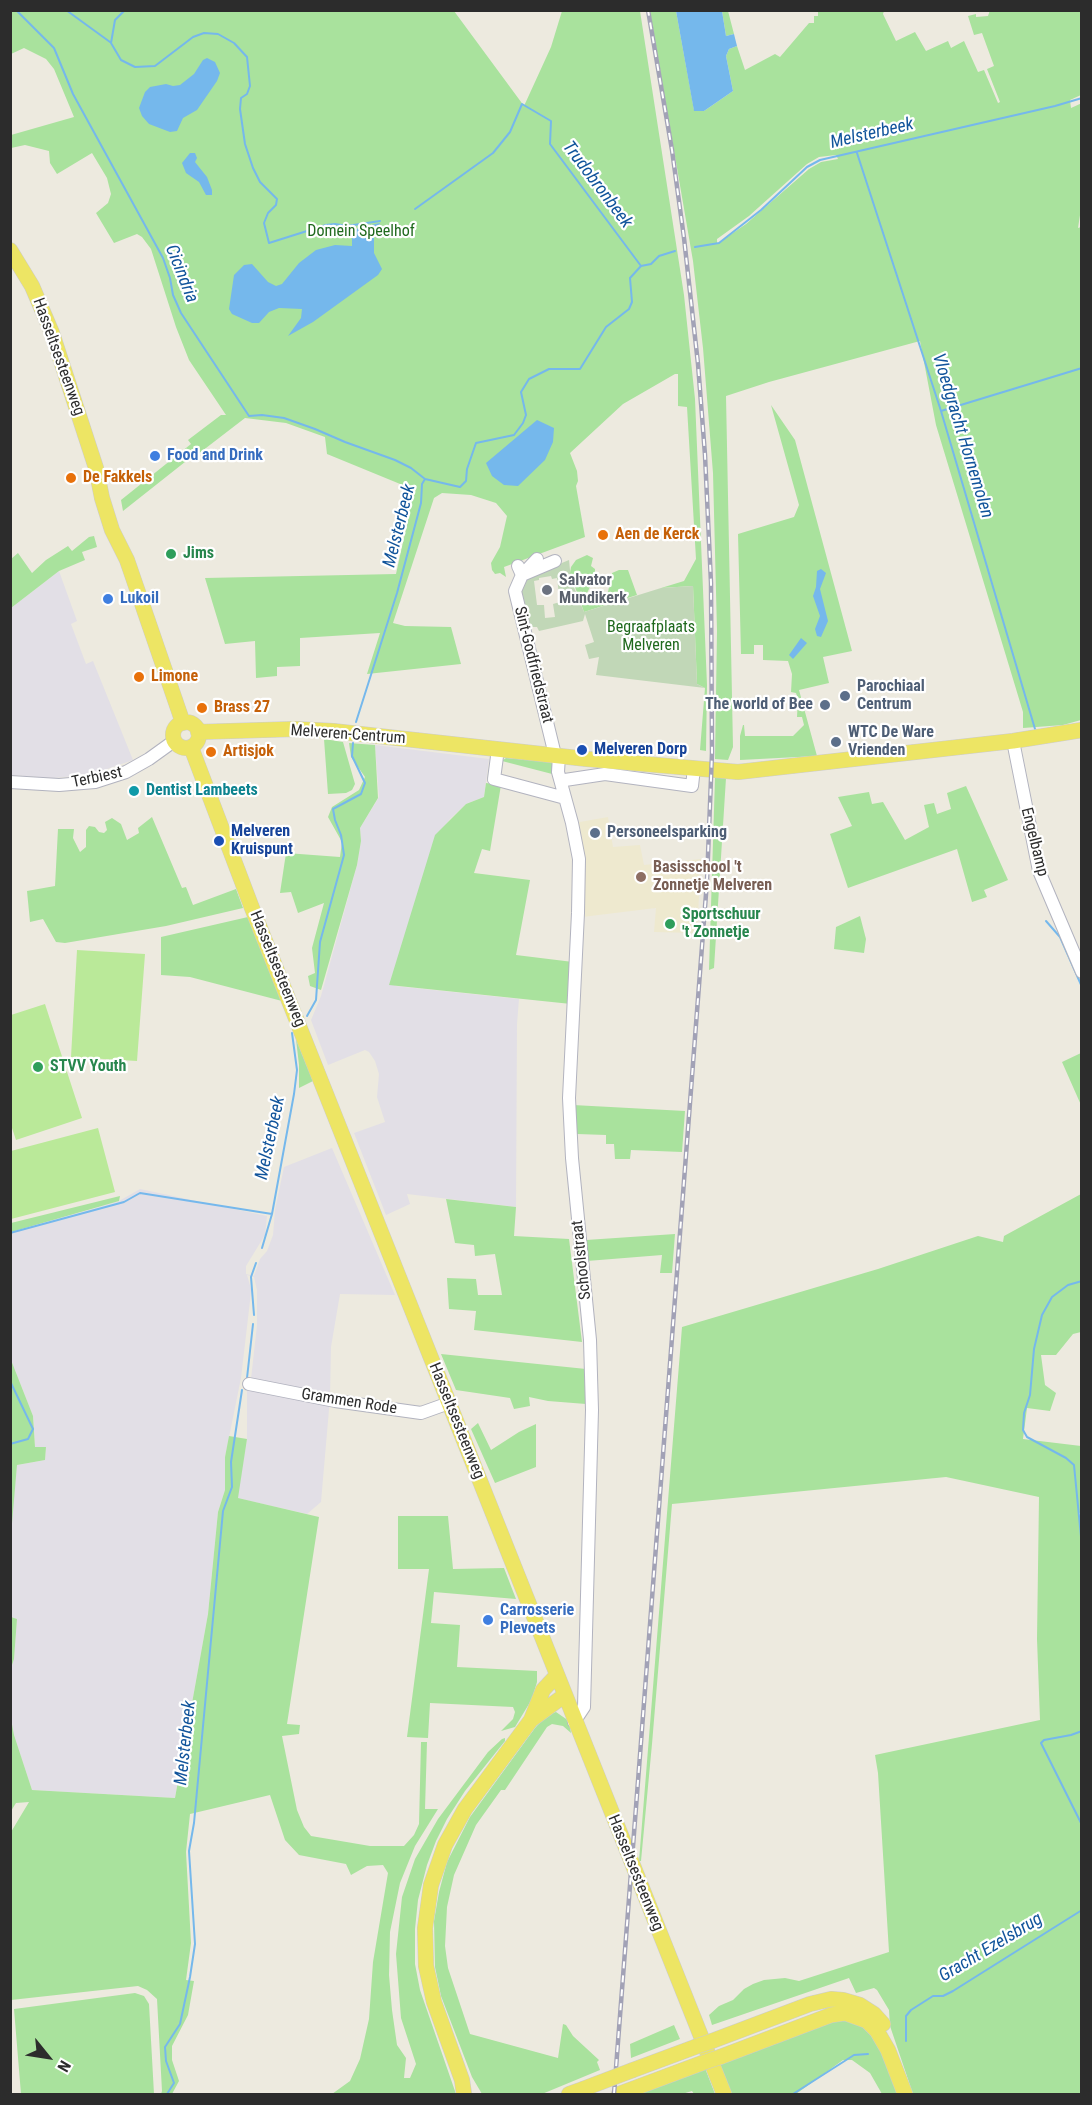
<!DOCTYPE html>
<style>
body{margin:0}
#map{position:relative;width:1092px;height:2105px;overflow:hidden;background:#edeadf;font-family:"Roboto Condensed",sans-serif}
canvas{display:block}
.frame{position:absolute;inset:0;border:12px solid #2c2c2c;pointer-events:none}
.north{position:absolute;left:18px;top:2027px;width:60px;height:60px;-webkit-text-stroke:4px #fff;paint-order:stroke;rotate:120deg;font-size:16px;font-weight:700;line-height:24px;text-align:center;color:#2c2c2c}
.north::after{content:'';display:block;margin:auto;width:21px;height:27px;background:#2c2c2c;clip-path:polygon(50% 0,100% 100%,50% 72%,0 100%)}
</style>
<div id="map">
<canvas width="1092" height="2105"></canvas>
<div class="frame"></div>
<div class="north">N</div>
</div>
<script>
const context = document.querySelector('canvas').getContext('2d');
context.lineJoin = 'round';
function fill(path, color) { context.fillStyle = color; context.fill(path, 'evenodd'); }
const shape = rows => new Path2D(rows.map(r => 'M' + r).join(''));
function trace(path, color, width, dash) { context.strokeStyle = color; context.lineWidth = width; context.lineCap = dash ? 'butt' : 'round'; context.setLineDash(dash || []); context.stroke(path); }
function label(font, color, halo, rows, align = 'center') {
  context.font = font + ' "Roboto Condensed",sans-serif'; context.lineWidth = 4.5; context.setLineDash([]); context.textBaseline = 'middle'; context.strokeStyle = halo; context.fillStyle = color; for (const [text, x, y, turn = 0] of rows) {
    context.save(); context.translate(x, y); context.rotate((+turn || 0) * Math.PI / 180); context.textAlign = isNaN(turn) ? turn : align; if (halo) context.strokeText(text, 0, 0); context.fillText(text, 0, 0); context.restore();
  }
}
const industrial = shape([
 [59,571,77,621,71,624,86,664,93,661,133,760,93,774,54,778,11,775,11,608],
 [375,745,489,759,484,797,466,804,450,819,441,831,395,986,519,999,517,1024,516,1207,407,1194,410,1204,386,1215,354,1133,385,1122,377,1097,379,1074,375,1061,369,1052,365,1050,328,1065,311,1020,321,996,357,865,361,841,360,828,379,797],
 [332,1148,395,1295,340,1294,331,1347,330,1398,321,1502,307,1514,237,1498,247,1439,247,1388,251,1379,257,1325,257,1290,254,1277,247,1275,251,1289,250,1301,241,1378,225,1457,225,1490,218,1512,208,1614,175,1798,32,1790,14,1735,11,1719,11,1668,14,1659,17,1619,11,1617,10,1535,17,1465,45,1460,46,1447,35,1447,33,1416,11,1360,11,1232,119,1201,140,1189,267,1216,265,1235,246,1266,246,1274,254,1276,260,1259,267,1251,273,1235,275,1210,284,1167]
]);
const education = shape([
 [608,817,613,847,640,845,644,865,701,859,697,933,654,932,656,908,582,917,585,890,574,823]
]);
const green = shape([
 [818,10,884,11,883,14,896,41,915,32,926,51,948,41,951,48,964,41,978,72,984,70,998,103,1000,102,987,69,994,66,982,33,974,35,968,16,976,14,976,17,988,16,990,10,1081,11,1081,95,1070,100,1071,108,1082,103,1082,202,1078,228,1081,227,1081,720,1063,725,1023,728,1023,712,936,425,920,341,769,382,726,396,733,747,728,760,715,759,717,631,713,473,703,348,693,261,650,11,676,11,694,110,704,111,733,91,726,56,729,49,737,46,745,70,775,54,780,57,809,23,814,23,814,16,818,16],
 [836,155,838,159,821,162,809,169,746,224,717,244,717,239,749,216,807,164,819,157],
 [11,11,454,11,524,106,551,47,562,11,640,11,684,295,695,399,707,685,706,751,700,750,705,688,697,684,693,586,661,588,684,581,696,559,687,407,678,406,678,374,675,374,623,404,570,453,577,471,578,481,576,486,585,537,504,567,506,577,500,573,495,574,492,570,491,563,500,547,507,516,496,503,471,495,442,493,434,498,393,623,405,626,451,627,461,664,367,674,380,633,300,638,300,666,277,667,277,676,256,678,255,641,225,644,205,578,396,574,409,515,408,494,405,486,327,454,325,437,286,423,245,418,193,458,190,458,123,511,121,500,191,444,188,440,221,415,226,415,189,360,176,327,151,249,142,237,137,234,114,243,96,213,108,203,111,194,107,178,92,153,57,174,50,163,49,151,25,145,11,148,11,135,74,117,54,69,46,59,24,48,11,54],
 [722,11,728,11,734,34,726,36],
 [771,405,795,440,852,651,823,657,829,683,799,690,817,756,740,760,740,736,743,725,744,725,745,736,793,736,804,725,802,717,797,717,798,699,796,693,791,692,792,674,788,661,763,660,763,645,754,645,754,654,741,654,738,534,794,517,799,505],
 [94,536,97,547,82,552,85,560,59,571,11,608,11,559,18,553,32,573,46,560,68,546,72,551,89,537],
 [587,555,593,558,591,566,595,569,595,577,587,593,591,597,596,600,608,592,612,573,619,570,628,570,637,595,584,612,570,573,571,567,576,560],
 [324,739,343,742,355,784,352,790,346,793,328,794],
 [349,743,375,745,378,798,360,828,361,841,357,865,321,990,310,986,308,976,315,973,312,948,324,903,298,913,291,892,280,893,286,853,340,857,342,842,328,817,332,807,359,790,365,777,351,757],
 [506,758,551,762,555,765,556,775,502,761],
 [715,778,726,778,714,968,709,970],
 [486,783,501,785,490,851,482,849,474,873,530,880,516,955,573,962,571,1004,389,985,435,835,466,804,484,797],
 [966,786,1008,880,984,890,987,897,972,902,957,849,848,888,830,834,852,826,838,797,869,792,872,804,883,802,905,840,929,827,924,805,934,803,937,814,951,809,947,793],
 [152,817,182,888,186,887,193,905,236,889,243,908,166,926,65,943,56,942,43,919,30,922,27,891,55,886,58,829,74,829,73,838,80,852,86,847,86,830,89,826,95,827,99,832,104,833,107,830,105,822,112,818,121,824,127,840,139,833,138,828],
 [860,916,866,939,864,953,834,949,836,927],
 [248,917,282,1001,190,977,161,975,161,937],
 [296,1039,313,1081,299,1088,299,1065],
 [1081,1053,1081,1105,1062,1062],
 [573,1105,685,1111,682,1152,631,1150,630,1159,615,1159,614,1144,606,1144,606,1135,577,1134],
 [1081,1194,1081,1332,1073,1334,1056,1355,1041,1355,1045,1385,1056,1393,1050,1411,1027,1408,1023,1439,1081,1446,1082,1512,1079,1513,1082,1535,1081,2094,913,2094,890,2026,889,2010,877,1990,874,1988,856,1993,849,1978,712,2025,709,2015,719,2006,733,2000,744,1989,753,1984,764,1980,785,1978,799,1981,889,1952,878,1773,875,1755,1040,1720,1037,1639,1039,1497,946,1477,672,1504,652,1744,641,1861,639,1861,682,1327,878,1269,978,1236,1003,1242,1004,1236],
 [120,1196,119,1201,11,1232,11,1223],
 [446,1199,516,1207,514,1236,569,1239,582,1342,474,1330,476,1311,449,1309,447,1278,476,1279,478,1295,502,1295,495,1254,475,1256,474,1245,455,1243],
 [675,1234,672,1273,660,1273,662,1255,587,1261,586,1240],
 [441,1354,586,1369,586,1404,548,1401,529,1397,530,1406,514,1409,510,1398,456,1390],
 [11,1360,33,1416,35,1447,46,1447,45,1460,17,1465,11,1535],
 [478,1423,491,1450,519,1432,536,1424,536,1467,495,1483,471,1429],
 [229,1436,247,1439,238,1498,319,1517,287,1724,300,1725,299,1734,282,1736,297,1810,304,1827,311,1836,370,1846,404,1846,414,1835,419,1824,421,1742,427,1742,425,1809,438,1809,415,1846,400,1883,390,1932,389,1975,392,2010,397,2045,406,2058,404,2078,410,2078,416,2064,401,2018,396,1954,402,1897,415,1859,438,1819,488,1752,502,1739,505,1738,505,1741,465,1791,447,1819,436,1841,427,1865,418,1900,415,1929,415,1964,420,1990,456,2094,332,2094,350,2081,360,2059,369,2019,373,1962,388,1873,383,1865,367,1866,351,1875,346,1864,299,1855,285,1840,270,1795,190,1814,186,1852,191,1943,186,1980,194,1981,188,2015,172,2046,172,2060,179,2081,172,2094,161,2094,162,2091,157,1999,147,1990,138,1986,11,2000,11,1832,29,1802,16,1803,11,1811,11,1719,14,1735,32,1790,175,1798,208,1614,218,1512,225,1490,225,1457],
 [398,1516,448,1516,453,1569,504,1568,516,1599,434,1592,431,1623,460,1625,457,1667,537,1671,537,1682,532,1699,515,1727,501,1731,513,1719,515,1712,513,1707,430,1703,428,1738,407,1737,429,1569,398,1569],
 [11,1617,17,1619,14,1659,11,1668],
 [556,1712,569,1721,571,1733,563,1726,552,1724,547,1727,505,1790,501,1790,476,1825,454,1875,447,1907,445,1946,448,1968,470,2034,558,2058,563,2024,566,2025,573,2036,599,2060,597,2062,600,2070,542,2094,482,2094,472,2077,441,1996,435,1967,434,1921,439,1892,447,1862,470,1817,535,1728,547,1715],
 [135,1993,144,1996,149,2004,154,2094,21,2094,14,2009],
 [845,2019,866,2026,876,2038,898,2094,882,2094,870,2073,852,2060,843,2060,796,2094,729,2094,717,2064,833,2020],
 [674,2025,680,2039,631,2058,630,2044],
 [705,2068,715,2094,694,2094,692,2091,682,2094,637,2094]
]);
const cemetery = shape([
 [569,560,571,580,584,612,661,588,693,586,697,684,705,688,596,675,599,657,589,659,585,645,594,642,585,614,583,621,539,631,537,627,530,627,521,592,525,581,531,576],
 [551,576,552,579,557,578,560,602,553,604,555,617,545,618,544,605,537,605,534,581,539,580,539,578]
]);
const pitch = shape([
 [77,950,145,954,137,1061,71,1057],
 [45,1004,82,1118,16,1140,10,1122,11,1015],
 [98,1128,115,1192,11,1219,11,1151]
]);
const water = shape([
 [676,11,722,11,726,36,734,34,737,46,729,49,726,56,733,91,704,111,694,111],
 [207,58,215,62,220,73,217,81,197,110,183,118,177,131,170,132,149,124,142,116,139,108,145,92,150,87,166,84,173,86,180,85,194,74,203,60],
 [190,153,195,153,197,158,195,162,207,177,212,190,212,195,206,195,199,182,186,173,182,163],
 [380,223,374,238,374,253,382,269,378,275,313,322,288,336,301,318,302,309,279,308,269,312,259,323,252,323,232,314,229,309,234,275,244,265,252,264,268,282,276,286,282,284,299,263,316,250,335,245,352,246,352,235,358,228],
 [537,420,554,428,553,442,545,460,518,486,504,485,492,476,486,463],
 [821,569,826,573,820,589,828,621,821,637,817,636,815,629,820,616,813,596,816,587,817,571],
 [801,638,807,643,793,659,789,655]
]);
const stream = shape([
 [16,10,54,48,73,94,163,258,170,278,173,295,181,313,249,416,262,415,284,418,315,429,345,442,395,460,411,468,425,479],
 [66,10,110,42],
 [125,10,115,20,111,43,121,60,135,67,155,66,193,37,204,33,218,34,234,43,247,57,250,86,247,94,241,98,240,109,245,144,253,168,260,182,277,199,276,205,268,213,264,223,269,243,326,225,335,224,347,226,380,221],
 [857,153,941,411,1035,729],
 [415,209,493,153,510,132,522,104,551,121,550,144,641,266],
 [695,247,719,243,761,210,807,167,820,160,1055,106,1082,98],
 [941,411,1082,368],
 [356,722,397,593,421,503,422,484,425,479,460,487,466,481,467,469,476,443,514,435,523,423,526,415,521,392,529,379,549,369,580,369,606,327,629,309,632,302,630,278,641,266,651,264,659,256,675,251],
 [1046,921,1060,937,1082,987],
 [307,1016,316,1000,320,942,344,855,341,835,335,820,333,809,361,794,365,783,352,756,353,743],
 [10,1233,124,1202,140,1193,272,1214],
 [262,1248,272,1214,294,1094,297,1070,292,1033],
 [1082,1281,1068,1285,1052,1297,1042,1315,1034,1349,1030,1395,1024,1413,1023,1430,1027,1437,1066,1458,1074,1465,1082,1547],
 [254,1315,251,1277,256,1263],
 [247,1378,253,1324],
 [10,1381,33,1429,28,1439,10,1444],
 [1082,1731,1071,1735,1044,1740,1041,1743,1082,1825],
 [906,2041,906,2016,911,2010,933,1996,943,1996,953,1991,1082,1910],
 [167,2094,174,2083,166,2061,165,2047,180,2024,190,1977,195,1944,189,1851,194,1823,223,1511,232,1487,231,1462,242,1390],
 [793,2094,854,2055,868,2054]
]);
const minor = shape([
 [537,559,522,575,515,591,555,755],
 [518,566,522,575,555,561],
 [1013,741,1039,871,1082,972],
 [498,749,494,779,565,798],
 [559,756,558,772,572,823,579,859,578,913,569,1098,572,1158,590,1340,592,1410,584,1707,574,1722],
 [565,780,605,774,692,786,694,768],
 [10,782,59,785,95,782,126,772,149,759,174,741],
 [249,1384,335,1401,421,1413,449,1403]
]);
const major = shape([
 [10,250,32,286,52,333,96,468,102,498,112,530,127,560,183,723],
 '173 735a13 13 0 1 1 26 0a13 13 0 1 1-26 0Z',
 [198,732,295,729,333,731,587,759,738,772,1013,741,1082,730],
 [191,747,252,908,724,2094],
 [531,1720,565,1695],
 [712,2041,810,2004,831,1999,843,2000,860,2005,874,2014,883,2024],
 [720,2057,831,2015,845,2013,867,2021,877,2031,888,2050,905,2094],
 [633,2070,695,2047],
 [464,2094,462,2080,434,2002,426,1966,425,1928,431,1885,445,1845,465,1809,531,1720,543,1690,557,1675],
 [569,2094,583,2089],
 [619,2094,702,2063]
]);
const rail = shape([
 [614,2094,707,881,712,753,711,583,705,455,698,364,684,238,672,150,648,10]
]);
const majorBridge = shape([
 [695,2047,712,2041],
 [702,2063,720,2057],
 [583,2089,633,2070]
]);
const markers = [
 [155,456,6,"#3f7fe0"],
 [71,478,6,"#e8710a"],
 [603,535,6,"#e8710a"],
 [171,554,6,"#2e9e5b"],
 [547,590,6,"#6b7280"],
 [108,599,6,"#3f7fe0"],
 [139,677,6,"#e8710a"],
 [845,696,6,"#5c6f8a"],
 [825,705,6,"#5c6f8a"],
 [202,708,6,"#e8710a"],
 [836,742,6,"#5c6f8a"],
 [582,750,6,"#1a4fb4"],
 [211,752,6,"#e8710a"],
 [134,791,6,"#0f9aa8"],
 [595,833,6,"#5c6f8a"],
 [219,841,6,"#1a4fb4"],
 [641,877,6,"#8d6e63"],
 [670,924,6,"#2e9e5b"],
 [38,1067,6,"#2e9e5b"],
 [488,1620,6,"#3f7fe0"]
];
const parkNames = [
 ["Domein Speelhof",361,232],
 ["Begraafplaats",651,628],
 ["Melveren",651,646]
];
const streetNames = [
 ["Hasseltsesteenweg",58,357,70],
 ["Sint-Godfriedstraat",533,665,76],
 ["Melveren-Centrum",348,735,4],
 ["Terbiest",97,778,-12],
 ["Engelbamp",1034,842,76],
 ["Hasseltsesteenweg",277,969,68],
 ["Schoolstraat",582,1260,-96],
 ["Grammen Rode",349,1402,9],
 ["Hasseltsesteenweg",456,1421,68],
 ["Hasseltsesteenweg",635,1873,68]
];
const shopNames = [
 ["Food and Drink",167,456],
 ["Lukoil",120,599],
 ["Carrosserie",500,1611],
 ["Plevoets",500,1629]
];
const foodNames = [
 ["De Fakkels",83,478],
 ["Aen de Kerck",615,535],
 ["Limone",151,677],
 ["Brass 27",214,708],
 ["Artisjok",223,752]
];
const leisureNames = [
 ["Jims",183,554],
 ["Sportschuur",682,915],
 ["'t Zonnetje",682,933],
 ["STVV Youth",50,1067]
];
const worshipNames = [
 ["Salvator",559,581],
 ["Mundikerk",559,599]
];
const serviceNames = [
 ["Parochiaal",857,687],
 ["Centrum",857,705],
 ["The world of Bee",813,705,"right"],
 ["WTC De Ware",848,733],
 ["Vrienden",848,751],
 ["Personeelsparking",607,833]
];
const transitNames = [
 ["Melveren Dorp",594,750],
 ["Melveren",231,832],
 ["Kruispunt",231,850]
];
const cultureNames = [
 ["Dentist Lambeets",146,791]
];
const educationNames = [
 ["Basisschool 't",653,868],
 ["Zonnetje Melveren",653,886]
];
const waterNames = [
 ["Melsterbeek",872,134,-13],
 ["Trudobronbeek",597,185,53],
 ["Cicindria",181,274,68],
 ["Vloedgracht Hornemolen",962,436,73],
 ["Melsterbeek",400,526,-76],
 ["Melsterbeek",271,1138,-78],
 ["Melsterbeek",186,1743,-84],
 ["Gracht Ezelsbrug",991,1948,-31]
];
fill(industrial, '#e2dfe6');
fill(education, '#eee9cf');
fill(green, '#a9e29d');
fill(cemetery, '#c1d7b7');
fill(pitch, '#bae999');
fill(water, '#75b8ec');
trace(stream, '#75b8ec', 2);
trace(minor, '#b2b3bf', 14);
trace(major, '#ccc', 16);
trace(minor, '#fff', 12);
trace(major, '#ede564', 15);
trace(rail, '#a2a2b6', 4.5);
trace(rail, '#fff', 2, [7]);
trace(majorBridge, '#ccc', 16, []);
trace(majorBridge, '#ede564', 15);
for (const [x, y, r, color] of markers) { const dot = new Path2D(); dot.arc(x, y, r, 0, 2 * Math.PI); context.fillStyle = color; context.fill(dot); trace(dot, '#fff', 2); }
label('16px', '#1f691d', '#fff', parkNames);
label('16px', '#2c2c2c', '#fff', streetNames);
label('bold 16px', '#366cbe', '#fff', shopNames, 'left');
label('bold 16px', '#c56008', '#fff', foodNames, 'left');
label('bold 16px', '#27864d', '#fff', leisureNames, 'left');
label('bold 16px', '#5b616d', '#fff', worshipNames, 'left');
label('bold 16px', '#4e5e75', '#fff', serviceNames, 'left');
label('bold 16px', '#164399', '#fff', transitNames, 'left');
label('bold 16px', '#0d838f', '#fff', cultureNames, 'left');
label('bold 16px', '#785e54', '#fff', educationNames, 'left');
label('italic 18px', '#11549b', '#fff', waterNames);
</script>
